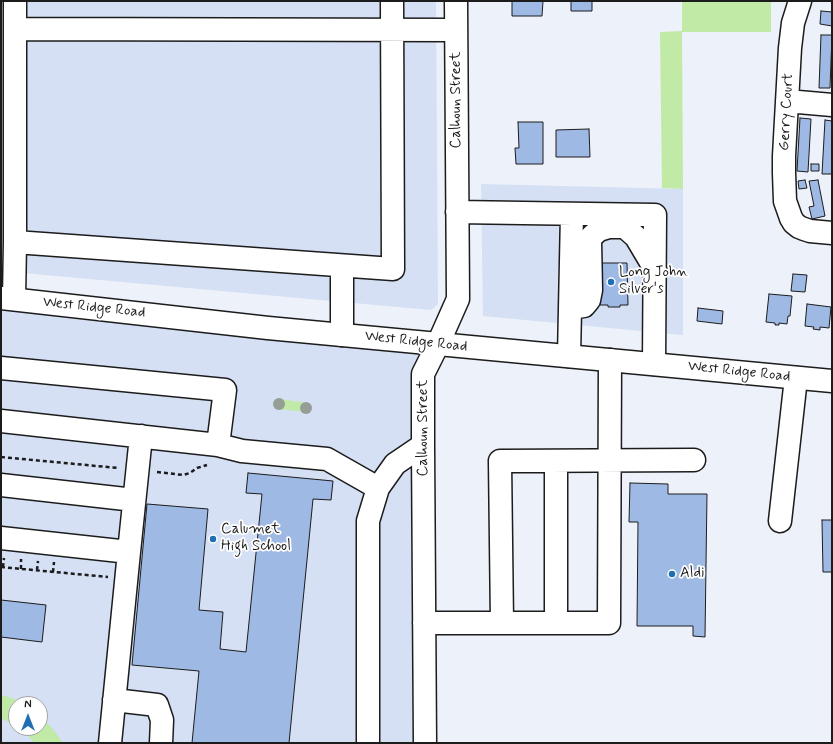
<!DOCTYPE html>
<style>
body{margin:0}
#map{position:relative;width:833px;height:744px;overflow:hidden;background:#ecf1fa;font-family:Mynerve,sans-serif}
canvas{display:block}
.frame{position:absolute;inset:0;border:2px solid #1c1c1c;pointer-events:none}
.north{position:absolute;left:8px;top:696px;width:40px;height:40px;box-sizing:border-box;background:#fff;border:1px solid #a4a4a4;border-radius:50%;rotate:0deg;font-size:11px;font-weight:700;line-height:16px;text-align:center;color:#1c1c1c}
.north::after{content:'';display:block;margin:auto;width:14px;height:18px;background:#1f6fb2;clip-path:polygon(50% 0,100% 100%,50% 72%,0 100%)}
</style>
<div id="map">
<canvas width="833" height="744"></canvas>
<div class="frame"></div>
<div class="north">N</div>
</div>
<script>
const context = document.querySelector('canvas').getContext('2d');
context.lineJoin = 'round';
function fill(path, color) { context.fillStyle = color; context.fill(path, 'evenodd'); }
const shape = rows => new Path2D(rows.map(r => 'M' + r).join(''));
function trace(path, color, width, dash) { context.strokeStyle = color; context.lineWidth = width; context.lineCap = dash ? 'butt' : 'round'; context.setLineDash(dash || []); context.stroke(path); }
function label(font, color, halo, rows, align = 'center') {
  context.font = font + ' Mynerve,sans-serif'; context.lineWidth = 3.5; context.setLineDash([]); context.textBaseline = 'middle'; context.strokeStyle = halo; context.fillStyle = color; for (const [text, x, y, turn = 0] of rows) {
    context.save(); context.translate(x, y); context.rotate((+turn || 0) * Math.PI / 180); context.textAlign = isNaN(turn) ? turn : align; if (halo) context.strokeText(text, 0, 0); context.fillText(text, 0, 0); context.restore();
  }
}
const built = shape([
 [1,1,436,1,438,304,431,310,1,271],
 [481,184,683,189,683,335,483,316],
 [1,297,438,344,423,374,426,743,1,743],
 [16,704,40,704,40,728,16,728]
]);
const green = shape([
 [682,1,771,1,771,32,682,32,683,189,662,188,660,32,682,31],
 [279,399,308,403,311,405,311,408,309,411,307,412,278,409,274,406,274,403,276,400],
 [1,695,12,698,23,704,16,704,16,726,1,718],
 [40,716,52,728,63,743,35,743,25,733,18,728,40,728]
]);
const building = shape([
 [512,1,543,1,542,16,512,16,512,1],
 [571,1,592,1,592,11,571,11,571,1],
 [821,11,832,12,832,26,820,24,821,11],
 [821,35,832,35,830,88,819,88,821,35],
 [800,118,811,119,808,172,797,171,800,118],
 [825,120,832,121,832,174,822,174,825,120],
 [518,122,543,122,543,164,516,164,515,148,519,148,518,122],
 [589,129,590,157,556,157,556,130,589,129],
 [811,164,819,164,819,171,811,171,811,164],
 [805,180,807,188,799,189,798,181,805,180],
 [818,180,825,216,812,219,809,207,814,206,809,181,818,180],
 [600,263,627,263,628,305,620,305,620,307,608,307,608,305,600,305,600,263],
 [793,274,807,275,805,292,791,291,793,274],
 [769,294,792,296,790,316,788,316,787,324,779,323,779,325,775,325,775,323,766,322,769,294],
 [807,304,831,307,829,328,820,327,820,330,813,329,814,327,805,326,807,304],
 [698,308,723,311,722,324,697,321,698,308],
 [248,473,333,481,331,500,313,499,289,743,192,743,199,671,132,665,147,504,208,509,199,610,223,612,220,649,246,652,262,494,246,493,248,473],
 [630,483,668,484,668,494,707,494,705,637,693,636,693,626,637,626,638,522,629,522,630,483],
 [822,520,832,520,832,572,823,572,822,520],
 [1,600,46,605,42,642,1,637,1,600]
]);
const path = shape([
 [1,457,118,468],
 [157,472,183,475,190,473,197,468,207,465],
 [1,567,108,577],
 [3,567,4,558],
 [21,569,21,559],
 [37,570,38,561],
 [53,572,54,562]
]);
const minor = shape([
 [800,1,793,23,790,48,784,156,784,173,785,201,791,218,794,223,799,227,804,229,810,231,832,233],
 [15,29,456,30],
 [787,101,832,105],
 [457,212,655,215,654,364],
 [15,242,393,269,392,1],
 [14,299,15,242,15,1],
 [570,308,584,306,589,300,591,290,590,241,592,236,599,230,609,227,623,227,627,229,636,237,655,269],
 [342,335,342,266],
 [569,356,572,214],
 [1,368,225,390,218,445,1,421],
 [218,445,242,451,327,459,378,488],
 [556,462,556,623],
 [1,485,134,500],
 [780,521,796,378],
 [1,538,129,552,141,436],
 [424,623,609,623,610,360],
 [502,623,500,461,694,460],
 [114,700,157,705,162,720,161,743],
 [110,743,129,552],
 [368,743,368,521,378,488,395,464,423,445],
 [425,743,423,445,423,374,438,344,458,299,456,1]
]);
const major = shape([
 [1,298,268,328,832,381]
]);
const trees = [
 [279,404],
 [306,408]
];
const markers = [
 [611,282,4,"#1f6fb2"],
 [213,539,4,"#1f6fb2"],
 [672,574,4,"#1f6fb2"]
];
const streetNames = [
 ["Calhoun Street",457,100,-90],
 ["Gerry Court",787,112,-87],
 ["West Ridge Road",94,308,6],
 ["West Ridge Road",416,342,6],
 ["West Ridge Road",739,372,6],
 ["Calhoun Street",424,428,-90]
];
const poiNames = [
 ["Long John",619,273],
 ["Silver's",619,290],
 ["Calumet",221,530],
 ["High School",221,547],
 ["Aldi",680,574]
];
fill(built, '#d5e0f4');
fill(green, '#c0eaa6');
fill(building, '#9fb9e5');
trace(building, '#1c1c1c', 1);
trace(minor, '#1c1c1c', 25);
trace(major, '#1c1c1c', 25);
trace(path, '#1c1c1c', 2.5, [4, 3]);
trace(minor, '#fff', 22);
trace(major, '#fff', 22);
context.fillStyle = '#959e96';
for (const [x, y] of trees) { context.beginPath(); context.arc(x, y, 6, 0, 2 * Math.PI); context.fill(); }
for (const [x, y, r, color] of markers) { const dot = new Path2D(); dot.arc(x, y, r, 0, 2 * Math.PI); context.fillStyle = color; context.fill(dot); trace(dot, '#fff', 1.5); }
label('15px', '#1c1c1c', '#fff', streetNames);
label('15px', '#1c1c1c', '#fff', poiNames, 'left');
</script>
